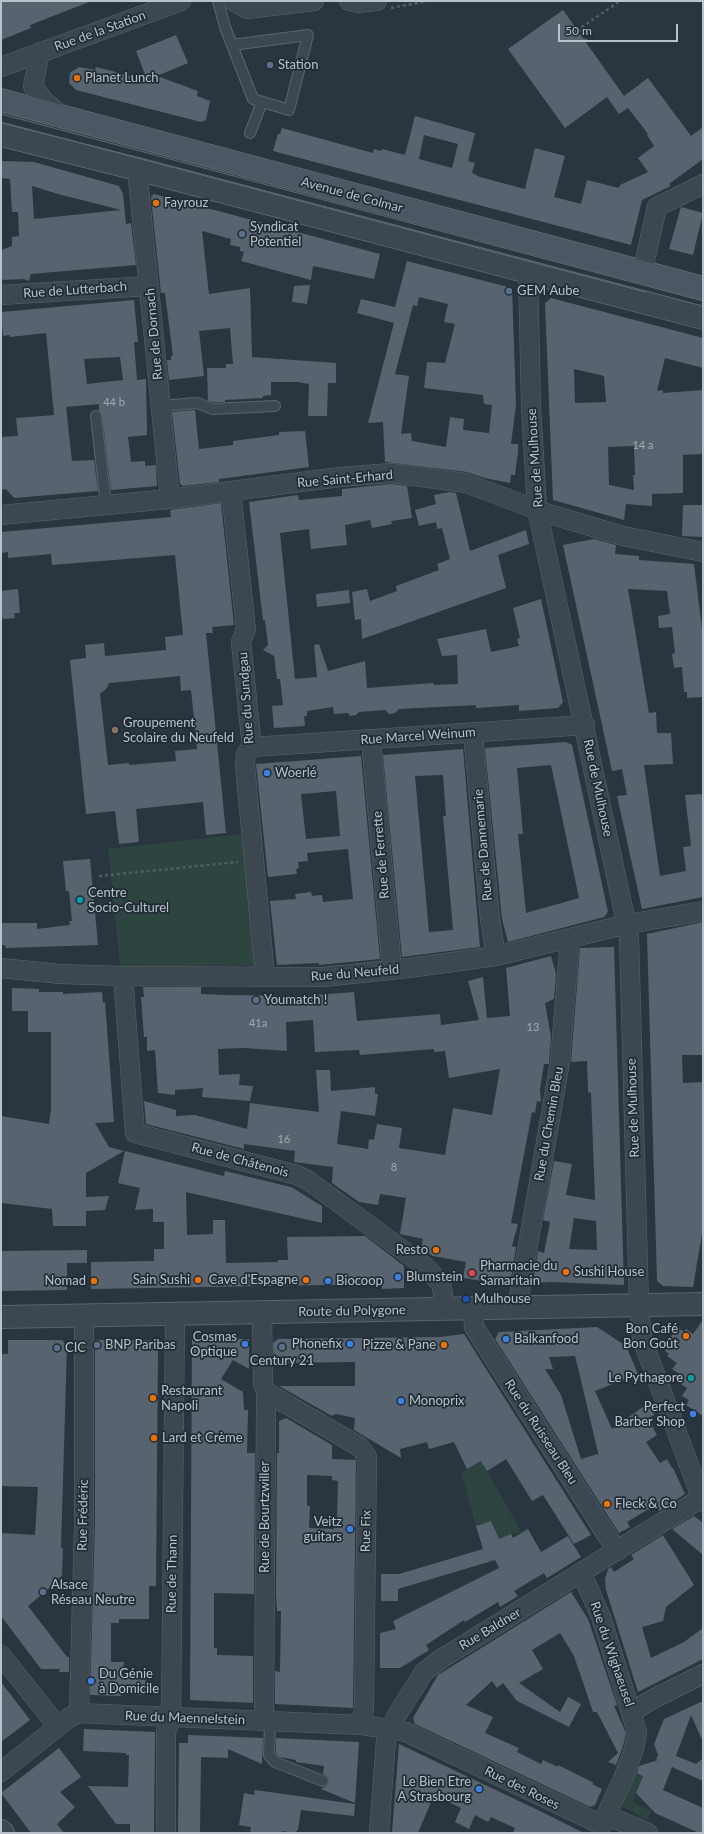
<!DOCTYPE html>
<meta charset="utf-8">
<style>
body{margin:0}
#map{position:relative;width:704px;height:1834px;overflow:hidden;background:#29363f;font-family:Lato,sans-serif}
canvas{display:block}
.frame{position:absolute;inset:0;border:2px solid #b9c2ca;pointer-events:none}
.scale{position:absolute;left:558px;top:24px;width:120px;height:18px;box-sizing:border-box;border:2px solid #b9c2ca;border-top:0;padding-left:5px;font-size:12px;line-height:14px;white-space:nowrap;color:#b9c2ca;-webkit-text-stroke:3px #212c34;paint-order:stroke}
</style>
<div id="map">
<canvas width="704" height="1834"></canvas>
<div class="frame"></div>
<div class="scale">50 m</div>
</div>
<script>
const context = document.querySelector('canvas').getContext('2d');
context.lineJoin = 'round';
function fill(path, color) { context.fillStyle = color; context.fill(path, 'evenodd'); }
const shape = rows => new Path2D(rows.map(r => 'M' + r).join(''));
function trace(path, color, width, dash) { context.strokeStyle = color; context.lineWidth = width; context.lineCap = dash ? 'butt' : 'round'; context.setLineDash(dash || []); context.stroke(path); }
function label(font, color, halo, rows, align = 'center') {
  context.font = font + ' Lato,sans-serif'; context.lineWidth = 3.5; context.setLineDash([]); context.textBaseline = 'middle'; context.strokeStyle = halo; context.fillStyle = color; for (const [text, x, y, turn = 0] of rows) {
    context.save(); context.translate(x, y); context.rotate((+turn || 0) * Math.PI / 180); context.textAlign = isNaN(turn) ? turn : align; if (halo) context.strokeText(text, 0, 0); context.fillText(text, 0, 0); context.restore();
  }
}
const green = shape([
 [243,834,255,965,120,967,108,849],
 [481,1461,487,1471,522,1533,511,1534,499,1540,491,1521,476,1526,461,1473],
 [636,1772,643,1774,633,1802,651,1811,647,1820,621,1806,634,1773]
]);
const building = shape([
 [1,1,89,1,89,2,30,25,31,28,1,40],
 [563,10,624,96,648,78,691,136,703,127,703,159,669,184,671,186,642,200,631,245,273,151,278,134,280,134,282,128,373,153,374,149,381,151,382,149,405,155,415,116,475,133,468,161,475,163,472,173,480,177,525,189,535,148,565,156,554,197,581,204,587,180,619,188,620,185,648,172,638,158,654,146,647,135,648,134,628,108,619,114,607,97,565,128,508,49],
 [424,135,458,144,452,168,419,159],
 [176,35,188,63,157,76,198,91,197,96,210,101,206,120,201,122,76,90,69,83,70,73,79,67,95,70,96,67,147,80,136,51],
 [1,161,34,162,119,186,123,194,126,224,131,223,136,265,31,274,29,281,24,279,3,280,1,277,1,250,12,246,12,237,19,236,18,212,12,212,10,179,1,178],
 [32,186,58,194,121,210,34,219],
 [154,194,380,254,374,279,313,266,311,280,241,261,244,252,240,251,240,247,230,245,231,239,202,231,209,294,250,288,252,357,336,363,336,383,328,383,327,416,308,416,309,384,298,382,271,382,271,395,263,396,263,398,225,400,225,402,213,402,208,401,207,368,226,368,226,364,233,364,230,328,199,331,204,376,169,380,167,360,171,360,171,356,173,356,165,293,161,293,160,284,151,197],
 [681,207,703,213,693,255,669,249],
 [407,261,512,288,516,405,511,444,518,444,518,452,515,475,511,475,510,483,485,478,467,472,385,462,383,422,368,423,394,323,357,313,361,299,395,307],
 [419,297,448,304,444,322,455,324,445,363,427,362,424,388,483,395,484,404,492,405,489,433,463,430,464,419,450,417,446,447,412,441,411,433,401,434,409,376,395,374,413,305,417,306],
 [310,285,307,304,292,302,294,286],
 [551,298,703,338,703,368,665,358,657,391,663,390,663,393,703,390,703,454,683,455,683,493,652,494,652,506,626,504,624,520,553,500,545,303],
 [574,369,604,376,606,402,575,403],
 [634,446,635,475,633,475,634,490,609,485,608,447],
 [134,300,138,342,134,342,137,380,146,379,147,435,128,437,131,462,145,461,145,466,156,465,157,486,111,490,102,415,99,411,99,404,66,407,72,461,94,460,98,491,14,498,6,489,1,490,1,437,18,436,16,418,54,415,46,333,10,337,10,335,3,336,1,312],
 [120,357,123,380,87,384,84,359],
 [195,410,199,449,233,445,233,441,279,435,279,432,305,431,309,467,219,479,219,482,183,486,180,484,172,412],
 [391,484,407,486,412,518,391,521,392,524,372,528,370,520,345,525,347,545,311,549,309,529,280,533,295,679,317,677,314,645,319,644,328,671,365,661,367,688,433,683,434,685,458,684,457,655,442,656,437,639,486,629,491,652,519,646,517,639,520,638,513,608,541,599,563,702,558,708,519,711,519,705,476,708,476,705,399,709,395,713,389,714,385,710,359,712,356,715,350,716,348,713,334,714,333,707,307,711,307,716,304,716,305,726,274,728,272,706,283,705,280,679,277,679,274,656,263,650,268,645,265,620,263,620,249,502,298,495,299,500,342,496,342,489],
 [450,492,456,493,470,551,526,530,529,544,498,555,506,588,362,639,361,619,355,620,352,592,367,589,370,601,397,591,396,586,439,570,437,564,450,559,442,528,437,529,436,522,419,526,415,510,436,504,434,495],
 [221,503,234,625,212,627,213,633,206,633,226,833,206,835,203,802,136,809,139,842,119,844,115,811,86,814,70,660,86,658,85,645,104,643,105,656,166,650,165,637,183,635,175,555,52,565,51,554,8,558,8,552,1,553,1,532,171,517,170,510],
 [180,676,181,691,191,690,197,749,175,751,176,761,129,765,129,763,108,765,100,694,107,688,109,683],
 [683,505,703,505,703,537,682,536],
 [594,539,616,545,615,554,639,556,639,560,694,564,703,637,703,697,687,698,687,692,684,692,682,667,674,668,672,654,675,653,672,627,659,628,658,616,670,614,667,591,628,589,649,713,656,712,657,733,671,733,673,764,644,765,660,876,686,871,683,847,691,846,685,795,703,794,703,897,642,909,617,796,627,795,622,769,612,771,563,545],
 [18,589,20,613,14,613,15,618,3,619,1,614,1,591],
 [349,590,350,603,317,607,316,594],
 [566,742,572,745,608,912,604,917,508,942,502,919,485,748],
 [551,765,579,898,526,913,518,834,523,834,517,768],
 [463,749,480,947,402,957,383,755],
 [443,775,446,816,443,816,453,930,429,932,415,776],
 [361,756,380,959,319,965,319,963,277,965,270,901,296,899,295,894,311,892,312,896,322,895,323,902,353,899,348,849,307,853,308,861,298,862,299,868,296,869,297,874,268,877,256,764],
 [336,791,340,836,306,839,301,794],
 [90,859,98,945,6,948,5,945,1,945,1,923,37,923,37,929,70,925,69,921,72,921,69,891,66,891,63,861],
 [703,922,703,1055,682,1055,683,1083,703,1082,703,1228,693,1287,663,1286,657,1281,647,934],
 [614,947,624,1285,551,1282,533,1283,538,1251,544,1253,550,1222,543,1220,554,1161,572,1164,566,1195,595,1200,591,1093,588,1092,587,1061,571,1062,580,948],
 [574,1218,596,1221,597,1250,569,1249],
 [551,956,556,974,554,999,545,1003,551,1037,549,1061,549,1064,544,1064,540,1089,541,1102,537,1101,535,1113,532,1112,511,1223,518,1224,512,1246,516,1247,510,1285,463,1278,466,1262,433,1256,421,1248,423,1239,400,1234,406,1198,380,1194,378,1205,359,1202,332,1183,333,1167,294,1162,295,1151,244,1144,244,1149,146,1124,144,1101,176,1110,176,1116,195,1115,247,1129,250,1103,319,1112,316,1070,330,1070,331,1091,375,1087,375,1094,378,1094,375,1116,341,1111,337,1144,368,1149,369,1139,374,1140,377,1124,402,1128,399,1148,445,1155,453,1108,492,1115,500,1069,449,1078,445,1051,434,1052,434,1049,360,1055,359,1050,315,1052,313,1020,286,1022,287,1051,244,1048,218,1049,219,1075,240,1074,239,1085,253,1086,250,1101,202,1097,203,1088,175,1090,175,1095,158,1093,155,1050,147,1051,147,1037,144,1037,141,997,144,997,143,987,201,987,201,994,225,995,304,996,354,992,357,1021,440,1014,441,1025,479,1020,468,981,483,977,487,1018,510,1016,506,968],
 [12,988,39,989,39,992,63,992,63,994,102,992,103,1003,105,1002,114,1122,95,1123,109,1147,124,1151,86,1173,86,1197,109,1196,105,1210,86,1211,86,1226,53,1226,52,1209,1,1203,1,1116,49,1124,51,1110,51,1032,28,1032,28,1011,12,1011],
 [125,1151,224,1176,225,1171,291,1187,322,1206,322,1223,186,1192,187,1235,213,1234,213,1220,225,1220,226,1263,278,1262,278,1260,288,1260,287,1237,365,1236,404,1266,404,1288,382,1289,382,1284,91,1289,91,1262,154,1261,154,1249,164,1249,164,1222,153,1222,153,1209,135,1210,140,1188,118,1183],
 [87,1250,87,1263,67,1263,67,1290,1,1291,2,1251],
 [703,1320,703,1416,686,1405,689,1400,682,1396,687,1388,676,1381,681,1375,672,1369,677,1363,667,1356,669,1354,665,1351,669,1345,667,1343,677,1327,684,1332,686,1329,693,1334],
 [597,1327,626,1346,638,1374,595,1391,612,1429,650,1402,654,1415,648,1419,657,1435,646,1442,660,1463,667,1459,672,1468,673,1468,685,1494,659,1511,656,1506,648,1510,645,1507,647,1510,627,1522,630,1527,619,1533,495,1339,499,1332],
 [575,1356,579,1372,599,1457,598,1454,581,1459,561,1395,545,1369,553,1369,549,1357],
 [464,1334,591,1535,574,1544,543,1495,532,1501,506,1459,487,1471,481,1461,467,1469,454,1442,429,1449,427,1442,400,1449,401,1458,354,1430,355,1418,336,1414,332,1416,279,1386,355,1386,355,1362,274,1363,273,1343,278,1339,440,1337],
 [192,1339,249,1339,249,1369,233,1360,221,1379,243,1392,244,1410,248,1410,247,1453,255,1453,254,1594,214,1593,214,1648,217,1648,217,1655,253,1656,253,1703,190,1700],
 [8,1340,62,1340,67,1346,61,1548,63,1548,62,1576,58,1579,58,1581,28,1606,67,1657,69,1657,69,1672,59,1672,60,1669,41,1669,1,1616,1,1533,35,1535,38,1487,1,1486,1,1354,8,1354],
 [95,1340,153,1340,158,1345,156,1586,149,1586,149,1619,119,1619,119,1623,111,1623,111,1662,124,1662,123,1672,146,1672,145,1695,121,1694,121,1696,90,1695,95,1524],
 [286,1418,332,1445,332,1459,356,1460,353,1708,275,1704,275,1671,280,1672,281,1611,277,1611,276,1594,277,1453,279,1453,279,1421],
 [307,1475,332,1476,332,1480,338,1481,337,1517,335,1517,334,1529,309,1528,310,1506,307,1506],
 [694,1516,703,1523,703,1555,672,1529],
 [491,1521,499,1539,511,1534,513,1538,528,1529,541,1552,568,1536,581,1557,547,1578,544,1573,514,1591,518,1596,500,1607,498,1602,465,1622,464,1620,426,1645,429,1650,400,1668,380,1668,380,1633,396,1629,393,1621,499,1568,495,1560,398,1589,398,1601,381,1601,381,1574,399,1574,483,1549,476,1526],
 [663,1535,694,1585,666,1607,663,1621,642,1627,651,1658,684,1642,703,1628,703,1659,638,1692,606,1590,605,1579,608,1569,611,1567,614,1572,634,1559,631,1555],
 [571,1592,588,1619,616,1702,617,1705,614,1706,626,1733,623,1746,616,1765,608,1762,618,1753,597,1712,593,1712,574,1656,560,1633,532,1650,543,1669,519,1683,560,1712,568,1697,581,1704,569,1727,517,1701,503,1683,497,1688,492,1681,466,1705,493,1717,485,1733,519,1748,517,1752,541,1764,543,1760,558,1767,558,1765,594,1783,592,1784,602,1789,595,1805,590,1807,415,1724,413,1718,438,1675],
 [1,1682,30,1720,1,1742],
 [703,1701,703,1742,691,1715,676,1756,696,1764,703,1758,703,1781,672,1767,663,1790,703,1808,703,1833,699,1833,655,1813,636,1793,643,1776,637,1773,639,1766,658,1760,656,1759,658,1755,654,1744,664,1719],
 [84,1729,155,1732,154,1833,130,1833,130,1824,116,1824,88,1786,128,1787,129,1755,126,1755,126,1753,83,1751],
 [188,1735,263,1738,262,1764,228,1749,228,1758,201,1757,200,1833,178,1833,179,1743,188,1743],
 [276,1738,359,1742,355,1803,321,1789,327,1786,329,1780,328,1777,323,1774,324,1766,296,1762,296,1760,279,1757,276,1753],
 [399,1744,544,1813,584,1833,513,1833,515,1828,491,1817,488,1822,475,1815,469,1829,455,1822,461,1808,434,1795,418,1833,392,1833],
 [59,1748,81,1777,60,1792,75,1807,57,1824,64,1833,31,1833,1,1793],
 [255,1790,355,1804,354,1816,301,1810,298,1830,294,1833,282,1831,282,1833,250,1833,251,1827,239,1825,244,1793,254,1795]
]);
const path = shape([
 [391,8,428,1],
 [584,41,586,39,579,29,620,1],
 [99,876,238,862]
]);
const service = shape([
 [218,1,225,27,253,99,289,110,308,35,232,45],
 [250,133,262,102],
 [160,406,197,403,212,409,275,406],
 [96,416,106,505],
 [270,1721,269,1755,275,1762,323,1781]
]);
const minor = shape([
 [233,1,247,9,314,1],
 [349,1,358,3,377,1],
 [40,52,33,86,44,101,62,116],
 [1,67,181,1],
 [137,169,170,499],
 [528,273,531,406,537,509,629,936,639,1306,642,1339,703,1502],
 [642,273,657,207,703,184],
 [1,295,149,286],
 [231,491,246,629,241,642,252,747,246,754,245,766,265,976],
 [1,515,170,499,340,477,391,473,466,483,546,513,623,536,703,552],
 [473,733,490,919,496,956],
 [371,740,392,970],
 [252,747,585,725],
 [1,968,60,974,123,976,323,977,409,968,496,956,628,924,703,911],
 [123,976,135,1133,297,1175,309,1181,427,1268,441,1284,443,1294,443,1310],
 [517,1308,560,1062,570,939],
 [473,1309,474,1327,617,1551],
 [262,1313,263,1383,266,1392,266,1406,264,1721],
 [266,1392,360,1447,367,1457,364,1707,362,1725],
 [582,1574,601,1617,637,1732,634,1749,623,1779,606,1815],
 [1,1655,58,1727],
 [632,1712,651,1700,703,1674],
 [79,1713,84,1524,84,1317],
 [1,1772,70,1717,79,1713,362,1725,406,1732,602,1825,606,1815,648,1833],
 [166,1833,166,1732,171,1718,175,1314],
 [379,1833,386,1740,397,1715,424,1672,441,1659,703,1497]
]);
const tertiary = shape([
 [1,135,137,169,703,318],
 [1,1317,703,1304],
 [1,1831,3,1833]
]);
const secondary = shape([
 [1,100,703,288]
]);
const tram = shape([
 [1,114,703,301],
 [1,122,645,292]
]);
const markers = [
 [270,65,4,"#5c6f8a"],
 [77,78,4,"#e8710a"],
 [156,203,4,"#e8710a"],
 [242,234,4,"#5c6f8a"],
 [509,291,4,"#5c6f8a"],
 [115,730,4,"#8d6e63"],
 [267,773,4,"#3f7fe0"],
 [80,900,4,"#0f9aa8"],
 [256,1000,4,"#5c6f8a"],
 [436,1250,4,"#e8710a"],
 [566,1272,4,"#e8710a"],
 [472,1273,4,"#e0444e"],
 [398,1277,4,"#3f7fe0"],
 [198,1280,4,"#e8710a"],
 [306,1280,4,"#e8710a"],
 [94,1281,4,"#e8710a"],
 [328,1281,4,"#3f7fe0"],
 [466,1299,4,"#1a4fb4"],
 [686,1336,4,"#e8710a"],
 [506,1339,4,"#3f7fe0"],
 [245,1344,4,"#3f7fe0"],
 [350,1344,4,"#3f7fe0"],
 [97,1345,4,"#5c6f8a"],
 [444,1345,4,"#e8710a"],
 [282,1347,4,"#5c6f8a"],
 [57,1348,4,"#5c6f8a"],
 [691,1378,4,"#0f9aa8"],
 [153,1398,4,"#e8710a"],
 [401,1401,4,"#3f7fe0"],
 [693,1414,4,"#3f7fe0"],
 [154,1438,4,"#e8710a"],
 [607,1504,4,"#e8710a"],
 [350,1529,4,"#3f7fe0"],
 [43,1592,4,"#5c6f8a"],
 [91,1681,4,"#3f7fe0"],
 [479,1789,4,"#3f7fe0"]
];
const numberNames = [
 ["44 b",114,402],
 ["14 a",643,445],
 ["41a",258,1023],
 ["13",533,1027],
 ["16",284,1139],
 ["8",394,1167]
];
const streetNames = [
 ["Rue de la Station",100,31,-20],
 ["Avenue de Colmar",352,195,15],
 ["Rue de Lutterbach",75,290,-4],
 ["Rue de Dornach",154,334,-95],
 ["Rue de Mulhouse",535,458,-94],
 ["Rue Saint-Erhard",345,479,-5],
 ["Rue du Sundgau",246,698,-94],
 ["Rue Marcel Weinum",418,736,-4],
 ["Rue de Mulhouse",598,788,78],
 ["Rue de Dannemarie",483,845,-95],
 ["Rue de Ferrette",381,855,-95],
 ["Rue du Neufeld",355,973,-5],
 ["Rue de Mulhouse",633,1108,-92],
 ["Rue du Chemin Bleu",549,1124,-80],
 ["Rue de Châtenois",240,1160,15],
 ["Route du Polygone",352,1311,-1],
 ["Rue du Ruisseau Bleu",541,1432,57],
 ["Rue Frédéric",83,1515,-89],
 ["Rue de Bourtzwiller",265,1517,-90],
 ["Rue Fix",366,1531,-89],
 ["Rue de Thann",172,1574,-89],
 ["Rue Baldner",490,1629,-31],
 ["Rue du Wighaeusel",612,1654,71],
 ["Rue du Maennelstein",185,1718,2],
 ["Rue des Roses",522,1788,26]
];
const poiNames = [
 ["Station",278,65],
 ["Planet Lunch",85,78],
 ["Fayrouz",164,203],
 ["Syndicat",250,227],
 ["Potentiel",250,242],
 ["GEM Aube",517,291],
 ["Groupement",123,723],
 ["Scolaire du Neufeld",123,738],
 ["Woerlé",275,773],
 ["Centre",88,893],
 ["Socio-Culturel",88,908],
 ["Youmatch !",264,1000],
 ["Resto",428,1250,"right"],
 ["Pharmacie du",480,1266],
 ["Samaritain",480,1281],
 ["Sushi House",574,1272],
 ["Blumstein",406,1277],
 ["Sain Sushi",190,1280,"right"],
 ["Cave d'Espagne",298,1280,"right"],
 ["Nomad",86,1281,"right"],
 ["Biocoop",336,1281],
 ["Mulhouse",474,1299],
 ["Bon Café",678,1329,"right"],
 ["Bon Goût",678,1344,"right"],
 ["Cosmas",237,1337,"right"],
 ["Optique",237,1352,"right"],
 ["Balkanfood",514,1339],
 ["Phonefix",342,1344,"right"],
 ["BNP Paribas",105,1345],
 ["Pizze & Pane",436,1345,"right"],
 ["CIC",65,1348],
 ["Century 21",282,1361,"center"],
 ["Le Pythagore",683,1378,"right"],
 ["Restaurant",161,1391],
 ["Napoli",161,1406],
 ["Monoprix",409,1401],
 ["Perfect",685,1407,"right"],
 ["Barber Shop",685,1422,"right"],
 ["Lard et Crème",162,1438],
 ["Fleck & Co",615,1504],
 ["Veitz",342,1522,"right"],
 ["guitars",342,1537,"right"],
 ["Alsace",51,1585],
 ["Réseau Neutre",51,1600],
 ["Du Génie",99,1674],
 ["à Domicile",99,1689],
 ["Le Bien Etre",471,1782,"right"],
 ["A Strasbourg",471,1797,"right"]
];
fill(green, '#2d4441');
fill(building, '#57646f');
trace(service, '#5a656d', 12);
trace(minor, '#5a656d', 20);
trace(tertiary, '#5a656d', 24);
trace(secondary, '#5a656d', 24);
trace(path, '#4d605f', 2.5, [3, 3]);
trace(service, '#3c474f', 10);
trace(minor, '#3c474f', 19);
trace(tertiary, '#3c474f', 22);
trace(secondary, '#4b5762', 22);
trace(tram, '#5f6c76', 1);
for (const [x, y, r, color] of markers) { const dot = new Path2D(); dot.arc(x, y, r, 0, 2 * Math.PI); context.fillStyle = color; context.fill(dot); trace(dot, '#212c34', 1.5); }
label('11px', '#a0aab3', null, numberNames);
label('13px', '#b9c2ca', '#212c34', streetNames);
label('13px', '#b9c2ca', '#212c34', poiNames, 'left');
</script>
